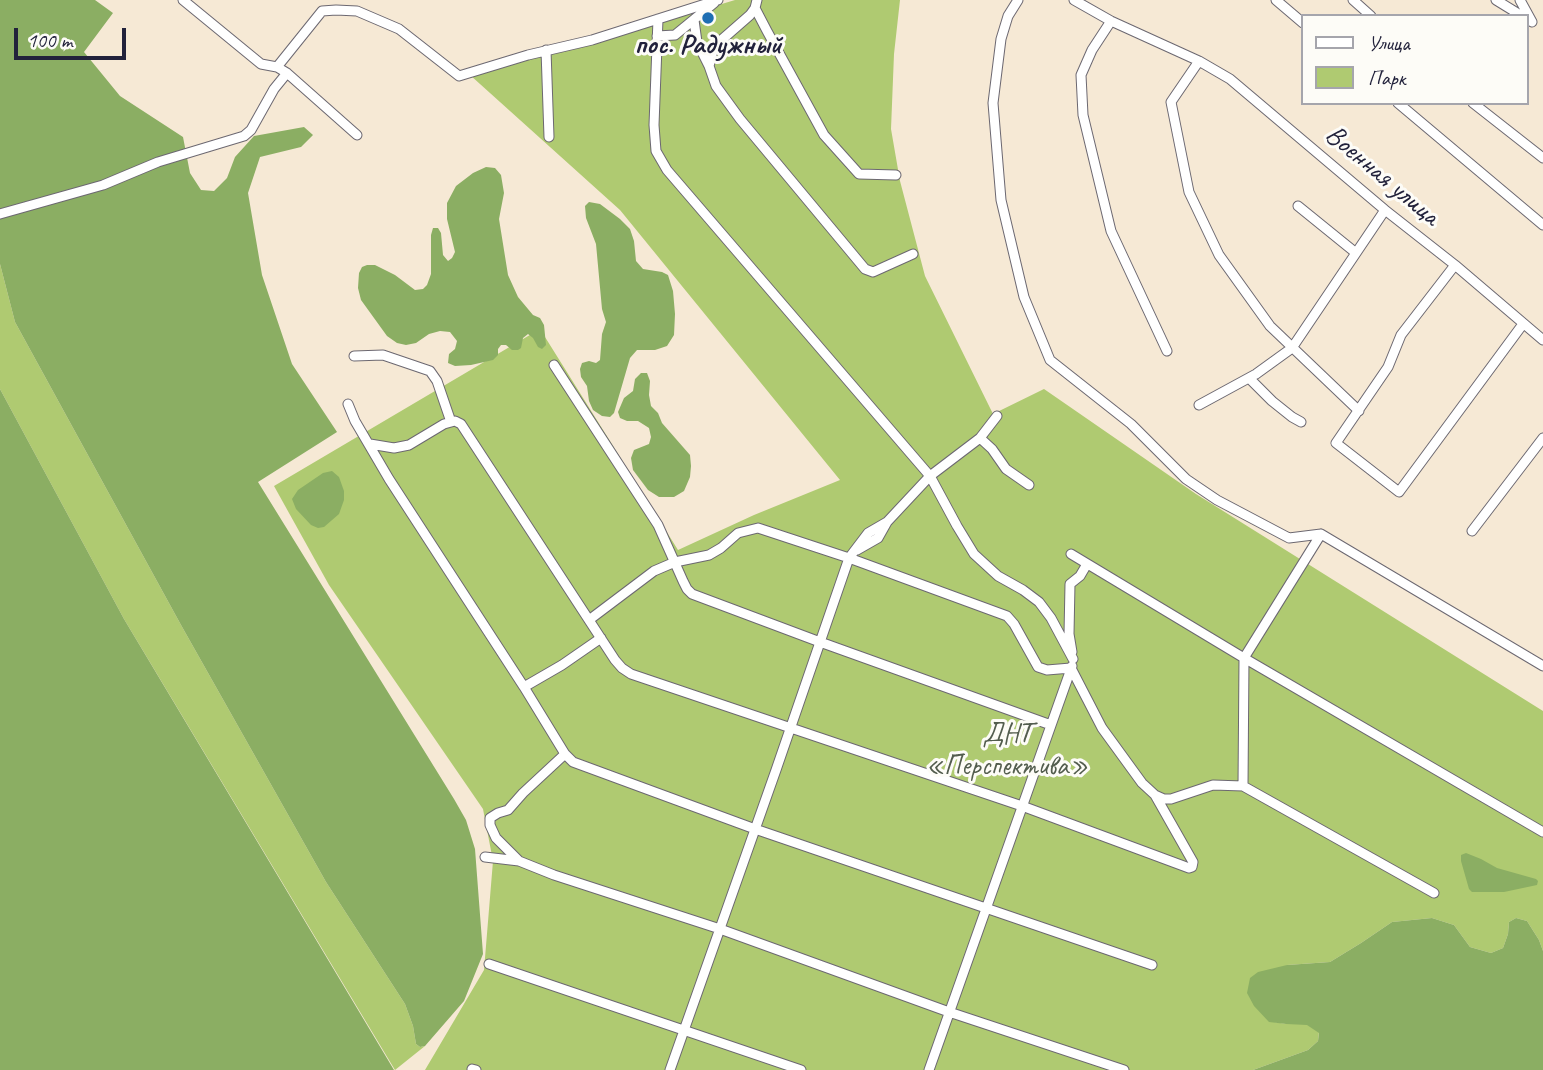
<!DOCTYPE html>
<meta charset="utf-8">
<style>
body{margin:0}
#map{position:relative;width:1543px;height:1070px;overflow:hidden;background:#f6e9d5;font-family:Caveat,sans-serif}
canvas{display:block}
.legend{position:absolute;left:1301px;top:14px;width:228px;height:91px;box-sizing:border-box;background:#fdfcf7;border:2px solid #a5a5ac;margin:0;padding:9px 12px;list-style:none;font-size:21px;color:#22223b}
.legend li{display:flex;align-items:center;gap:14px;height:35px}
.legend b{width:35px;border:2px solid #a5a5ac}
.scale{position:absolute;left:14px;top:28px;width:112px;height:32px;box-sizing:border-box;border:4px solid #22223b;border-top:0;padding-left:9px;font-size:21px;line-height:24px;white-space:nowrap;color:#22223b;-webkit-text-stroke:5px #fdfcf7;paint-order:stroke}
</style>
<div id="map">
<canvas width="1543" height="1070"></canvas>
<ul class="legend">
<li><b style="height:9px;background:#fff"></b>Улица</li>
<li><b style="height:19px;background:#afca71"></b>Парк</li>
</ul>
<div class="scale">100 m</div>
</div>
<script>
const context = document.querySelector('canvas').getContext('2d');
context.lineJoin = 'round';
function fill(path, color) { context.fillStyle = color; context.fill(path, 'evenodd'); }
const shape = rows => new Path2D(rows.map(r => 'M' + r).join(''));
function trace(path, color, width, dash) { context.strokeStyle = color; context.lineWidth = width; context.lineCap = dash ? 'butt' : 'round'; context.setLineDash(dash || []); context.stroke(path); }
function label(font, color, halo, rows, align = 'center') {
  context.font = font + ' Caveat,sans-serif'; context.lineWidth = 6; context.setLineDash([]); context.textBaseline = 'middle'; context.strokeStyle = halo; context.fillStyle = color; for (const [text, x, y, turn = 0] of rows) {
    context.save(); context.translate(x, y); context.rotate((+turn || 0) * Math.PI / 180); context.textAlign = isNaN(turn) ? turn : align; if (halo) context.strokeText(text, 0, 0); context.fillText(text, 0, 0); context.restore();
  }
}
const green = shape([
 [735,0,900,0,894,54,891,129,900,181,925,276,993,414,1044,389,1196,494,1543,711,1543,951,1539,940,1527,921,1516,918,1509,922,1508,934,1503,948,1491,953,1470,947,1454,925,1432,918,1392,922,1361,943,1330,962,1287,965,1269,1021,1286,1024,1307,1024,1319,1032,1318,1041,1308,1050,1253,1070,425,1070,484,970,493,861,483,809,329,585,274,486,540,329,678,550,754,515,840,480,620,210,470,75,649,26],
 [0,264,15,322,181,625,326,882,405,1004,413,1026,416,1044,420,1047,425,1046,395,1070,124,619,0,389]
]);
const forest = shape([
 [0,0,95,0,113,13,84,52,120,96,183,137,190,173,201,190,214,191,227,178,235,157,254,136,304,127,313,135,301,147,260,157,248,193,262,275,292,364,337,432,258,482,454,799,466,820,475,849,483,954,464,1001,425,1046,420,1047,416,1044,413,1026,405,1004,326,882,181,625,15,322,0,264],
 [486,167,495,168,501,175,504,193,499,219,508,275,518,297,533,315,540,318,544,325,546,345,542,349,538,347,533,338,528,334,523,338,521,348,518,350,512,350,506,345,501,345,498,349,498,355,493,360,471,365,455,366,448,363,449,354,455,349,457,341,450,332,440,331,429,334,416,343,406,345,397,343,387,336,361,300,358,288,359,273,362,267,367,265,375,265,395,275,415,290,423,289,427,285,431,274,431,235,433,228,438,228,441,233,443,255,448,261,452,258,455,252,447,219,447,203,456,186,473,173],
 [589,202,600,204,620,219,630,229,634,241,636,261,643,269,662,272,668,275,673,291,675,314,674,335,667,346,655,350,637,350,630,358,614,413,610,417,602,416,593,410,589,401,587,386,581,377,580,369,582,363,589,361,596,363,600,360,602,334,606,322,602,309,596,244,586,218,585,206],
 [641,373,647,373,650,381,649,395,651,406,658,413,662,423,690,455,691,466,690,477,684,491,674,497,659,497,648,490,633,470,631,458,634,450,649,444,651,437,649,428,638,421,627,421,620,418,618,412,624,398,633,391,635,379],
 [0,389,124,619,394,1070,0,1070],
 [332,471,339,477,344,491,344,500,339,514,324,527,318,528,311,525,296,509,292,499,298,490,323,473],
 [1466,853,1481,859,1497,868,1536,879,1538,881,1537,885,1504,892,1472,892,1469,889,1461,861,1461,855],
 [1432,918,1454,925,1470,947,1491,953,1503,948,1508,934,1509,922,1516,918,1527,921,1539,940,1543,951,1543,1070,1253,1070,1308,1050,1318,1041,1319,1033,1307,1025,1286,1024,1269,1022,1254,1006,1247,993,1250,978,1258,972,1287,965,1330,962,1361,943,1392,922]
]);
const street = shape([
 [183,0,261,64,277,67,287,73,357,135],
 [757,0,755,8,767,31,824,135,859,174,896,175],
 [1018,0,1008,16,1001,39,993,103,1001,200,1024,297,1050,360,1131,424,1186,479,1217,500,1289,538,1321,534,1543,666],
 [1074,0,1111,21,1199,61,1230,79,1385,210,1455,265,1543,340],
 [1276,0,1303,23],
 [1353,0,1371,16],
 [1496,0,1522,16],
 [1520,0,1532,22],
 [658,19,654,125,656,151,667,170,930,476,957,526,974,554,998,576,1023,590,1039,602,1051,618,1073,659],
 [694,20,697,42,709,66,716,86,740,119,865,269,873,272,913,254],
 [1111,21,1092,50,1081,75,1083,115,1111,231,1167,351],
 [657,36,675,35,714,3],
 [546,50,549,137],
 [1199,61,1171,102,1189,192,1219,255,1270,326,1359,411],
 [709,66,713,51,718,43,750,15,755,8],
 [277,67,322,11,336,10,357,11,399,29,459,76,528,55,592,40,718,0],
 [1398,103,1543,225],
 [1473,103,1543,158],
 [1298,206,1356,253],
 [0,214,103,185,158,162,244,136,251,130,274,89,287,73],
 [1455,265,1401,335,1388,367,1336,443,1399,492,1523,324],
 [354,356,383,355,430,371,437,381,451,422],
 [554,365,658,525,683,581,687,589,692,594,820,642,1051,725],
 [1249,378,1272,401,1292,417,1301,422],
 [348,404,355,421,389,479,524,687,565,754,573,762,755,829,1152,965],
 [1199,405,1256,374,1292,348,1385,210],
 [980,438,992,449,1006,469,1029,485],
 [370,444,394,448,409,445,444,424,455,421,461,424,615,660,622,668,631,674,1022,806,1189,868,1192,867,1193,862,1155,795],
 [1472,531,1543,438],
 [857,550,878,538,887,522,930,476,980,438,997,416],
 [1071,554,1244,658,1543,832],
 [589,620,654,571,675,562,709,555,721,548,738,533,758,528,849,558,1007,616,1014,624,1038,667,1047,670,1071,668,1102,728,1142,783,1155,795,1164,799,1171,799,1213,785,1243,786,1434,893],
 [1072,652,1069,634,1070,584,1080,576,1087,564],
 [524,687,562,665,601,638],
 [1243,786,1244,658,1321,534],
 [485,857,519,861,554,875,720,929,949,1012,1124,1070],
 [519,861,496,838,490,825,490,818,498,813,508,810,523,793,565,754],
 [489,964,801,1070],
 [472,1069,476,1070],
 [670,1070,776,770,849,558,868,533,887,522],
 [929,1070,1072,666]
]);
const markers = [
 [708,18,7,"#1f6fb2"]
];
const poiNames = [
 ["пос. Радужный",708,46]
];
const streetNames = [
 ["Военная улица",1382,176,40]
];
const parkNames = [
 ["ДНТ",1007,735],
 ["«Перспектива»",1007,767]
];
fill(green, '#afca71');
fill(forest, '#8bae63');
trace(street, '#6c6871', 11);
trace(street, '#fff', 9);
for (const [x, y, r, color] of markers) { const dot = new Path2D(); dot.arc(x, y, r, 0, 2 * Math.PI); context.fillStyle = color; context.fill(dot); trace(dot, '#fdfcf7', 2.5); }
label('bold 28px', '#22223b', '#fdfcf7', poiNames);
label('28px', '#22223b', '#fdfcf7', streetNames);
label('28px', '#535d4e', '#fdfcf7', parkNames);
</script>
